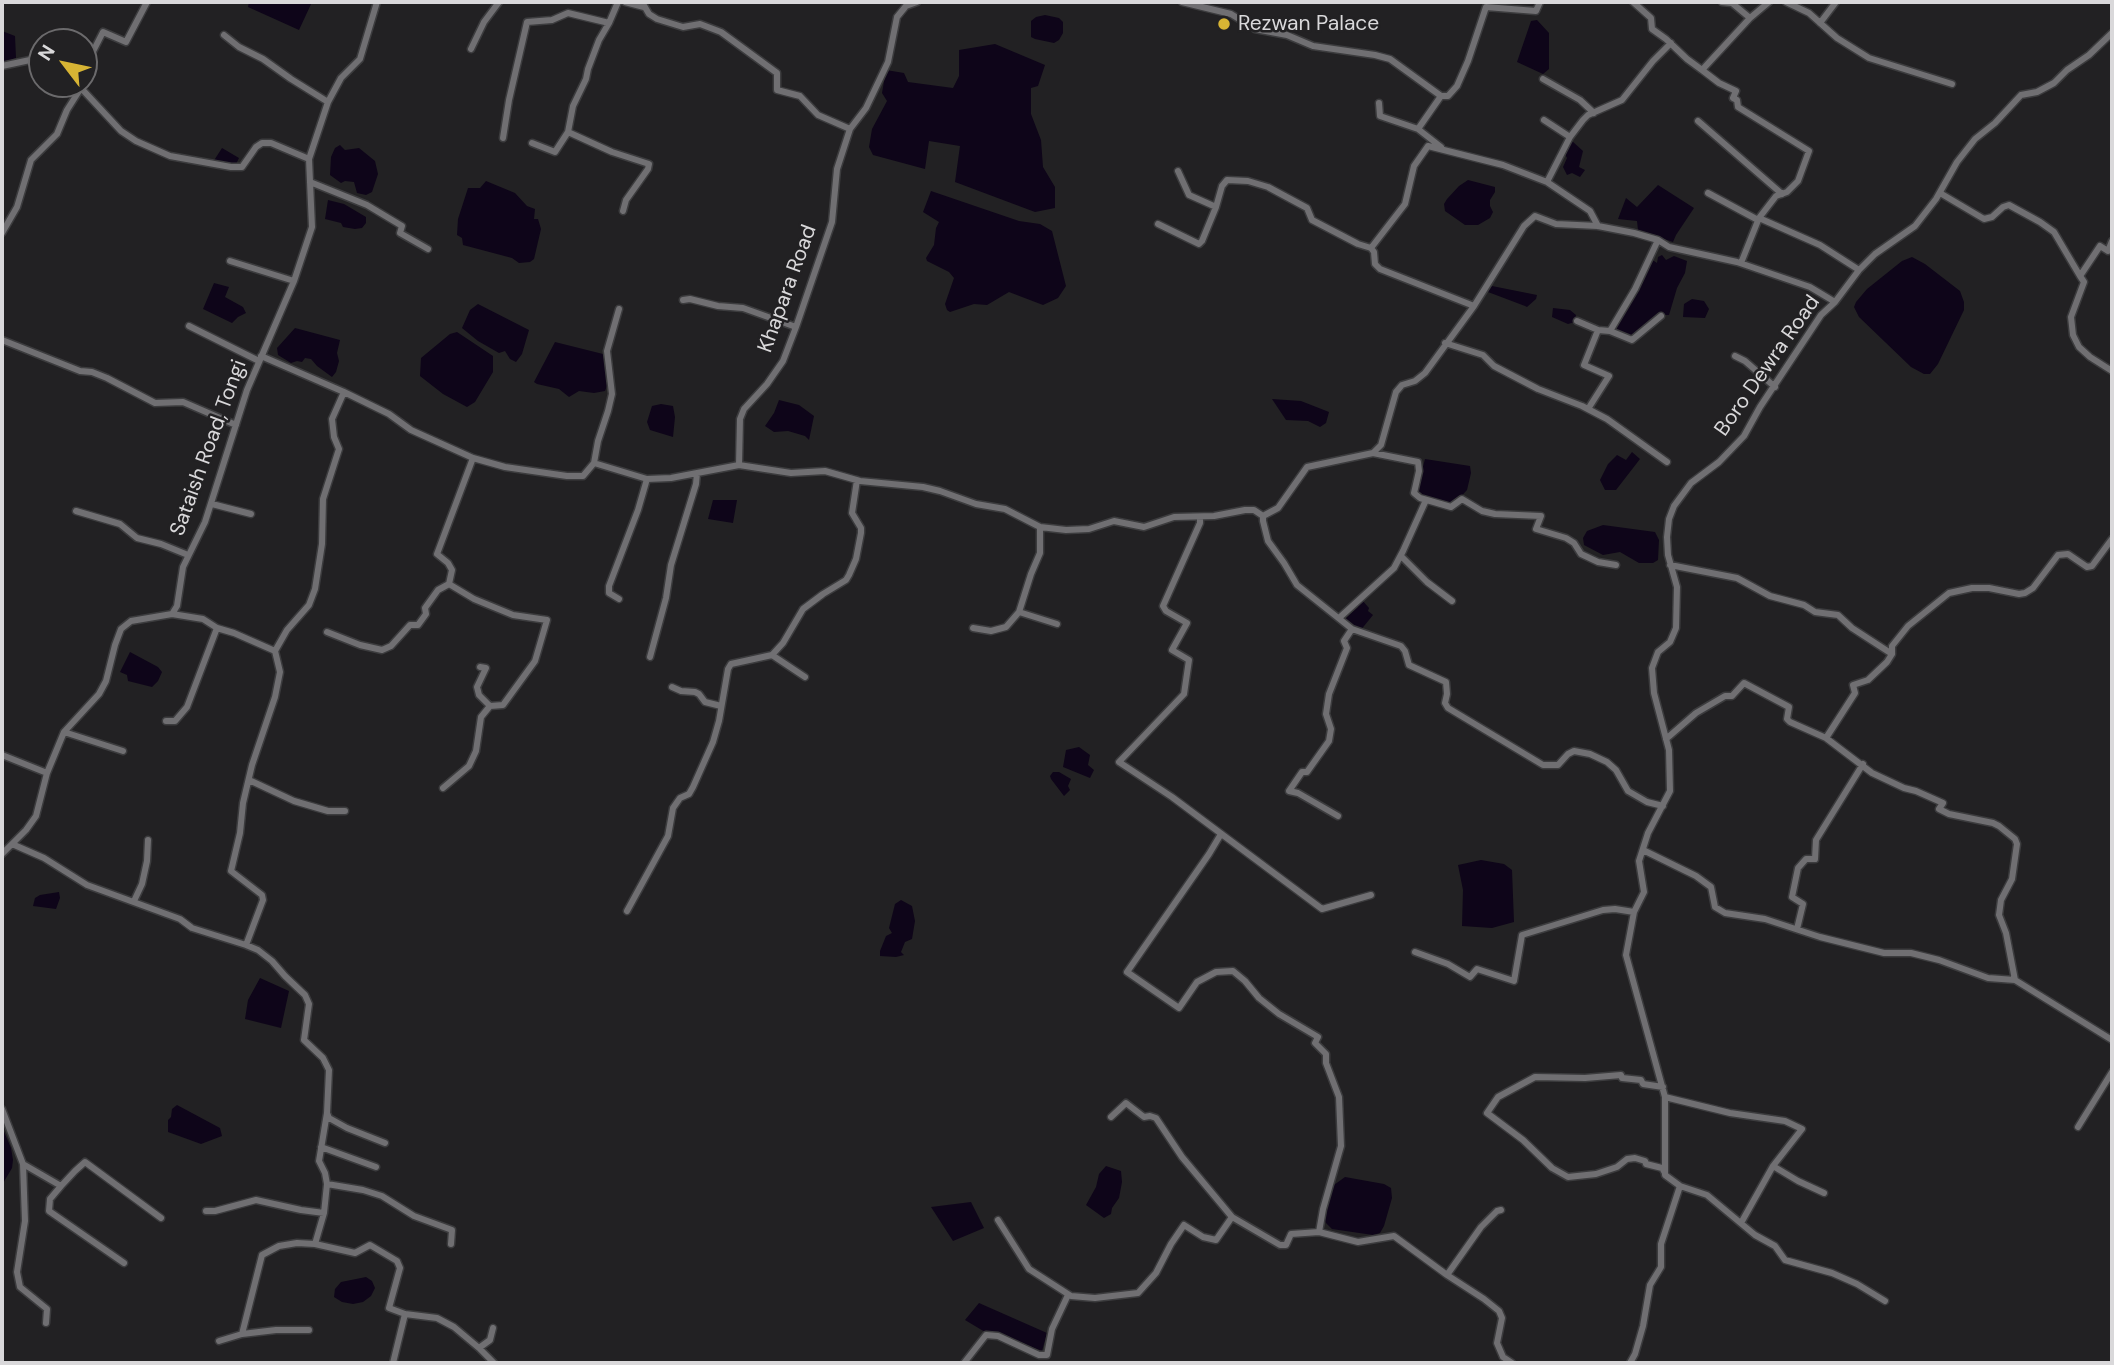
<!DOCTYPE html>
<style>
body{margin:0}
#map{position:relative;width:2114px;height:1365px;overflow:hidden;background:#222123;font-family:"DM Sans",sans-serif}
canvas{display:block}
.frame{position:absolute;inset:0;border:4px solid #d9d8da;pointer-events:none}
.north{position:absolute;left:28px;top:28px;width:70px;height:70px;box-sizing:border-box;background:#222123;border:2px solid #6b6a6c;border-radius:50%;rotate:302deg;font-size:19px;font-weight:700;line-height:28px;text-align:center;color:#d9d8da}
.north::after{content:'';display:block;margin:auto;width:24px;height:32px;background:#d7b434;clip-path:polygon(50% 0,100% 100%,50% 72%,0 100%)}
</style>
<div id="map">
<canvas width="2114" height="1365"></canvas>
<div class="frame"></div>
<div class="north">N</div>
</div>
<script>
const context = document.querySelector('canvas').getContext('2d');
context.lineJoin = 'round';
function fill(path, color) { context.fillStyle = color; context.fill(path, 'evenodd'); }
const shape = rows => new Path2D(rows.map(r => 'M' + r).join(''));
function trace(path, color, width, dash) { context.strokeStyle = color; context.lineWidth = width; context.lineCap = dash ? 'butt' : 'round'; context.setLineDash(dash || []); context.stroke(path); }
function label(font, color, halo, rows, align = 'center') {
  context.font = font + ' "DM Sans",sans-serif'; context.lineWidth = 5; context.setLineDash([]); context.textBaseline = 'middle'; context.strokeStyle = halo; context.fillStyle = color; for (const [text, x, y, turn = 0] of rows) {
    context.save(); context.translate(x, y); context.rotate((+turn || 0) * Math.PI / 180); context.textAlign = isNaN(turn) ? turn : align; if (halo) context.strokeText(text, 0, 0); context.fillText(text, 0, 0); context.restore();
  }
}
const water = shape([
 [249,2,312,2,299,30,248,7],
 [1045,15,1059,18,1063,22,1063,33,1059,40,1054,43,1035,39,1031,37,1031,21,1036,17],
 [1537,20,1549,33,1549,69,1543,74,1517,62,1531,21],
 [2,31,15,36,16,58,4,62,2,62],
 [995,44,1045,65,1038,86,1031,88,1031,114,1041,140,1043,167,1055,187,1055,208,1035,212,955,182,960,146,929,141,925,169,873,155,869,147,872,129,887,101,882,93,886,70,904,73,908,82,953,88,959,76,959,50],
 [1572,141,1583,151,1579,167,1585,170,1580,177,1572,173,1567,175,1563,167,1567,158,1564,152,1566,146],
 [340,145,345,150,359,148,375,161,378,174,372,192,366,195,357,193,354,182,345,181,341,183,330,175,331,157,335,148],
 [222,148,239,158,236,164,213,162],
 [1468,180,1495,187,1495,192,1490,200,1490,206,1493,212,1490,218,1478,225,1465,225,1445,211,1444,204,1447,199,1459,186],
 [486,181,515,193,527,206,535,209,534,219,538,219,541,229,534,259,530,262,519,263,512,258,463,245,462,238,457,235,458,219,468,188,480,188],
 [1658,185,1694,208,1676,235,1673,242,1638,230,1637,221,1618,219,1626,198,1637,207],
 [931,191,1019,221,1040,224,1052,231,1066,286,1058,298,1043,305,1009,292,987,305,974,304,950,312,947,310,945,304,954,278,949,272,927,261,926,258,934,245,936,228,939,222,923,212],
 [328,200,344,204,366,217,366,223,362,228,355,229,343,227,341,223,325,219],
 [1662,255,1666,260,1674,256,1687,261,1685,273,1677,288,1669,315,1661,315,1632,338,1612,331,1651,259,1657,263,1658,257],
 [1912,257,1925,264,1960,291,1964,302,1964,310,1938,364,1930,374,1924,374,1911,367,1859,317,1854,307,1856,302,1867,289,1902,261],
 [214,283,229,287,225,297,243,307,246,313,238,317,232,323,203,309],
 [1492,286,1537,295,1536,299,1527,307,1525,306,1488,292],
 [1692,299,1704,301,1709,309,1705,318,1683,317,1684,304],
 [478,304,529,330,522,354,516,362,510,359,505,351,499,353,478,341,462,328,470,310],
 [1553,308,1570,310,1576,315,1575,322,1568,324,1552,317],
 [295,328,340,340,337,353,339,361,336,372,332,377,317,366,311,359,305,358,302,362,297,361,291,363,278,355,277,348],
 [457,332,493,356,493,372,475,402,467,407,443,394,420,376,421,358,450,334],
 [555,342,603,354,608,383,605,391,594,393,579,391,569,397,559,389,537,384,534,382],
 [1272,399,1301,401,1329,412,1326,423,1320,427,1308,421,1286,420],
 [779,400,799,405,814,416,809,440,805,436,788,431,774,432,765,426,774,413],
 [661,404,673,406,675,417,673,437,650,430,647,422,652,406],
 [1632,452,1640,459,1616,490,1605,490,1600,480,1608,464,1617,455,1626,460],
 [1425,459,1470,466,1471,473,1467,490,1454,504,1418,495,1418,486],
 [713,500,737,500,733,523,708,519],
 [1603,525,1655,532,1659,540,1658,560,1653,563,1639,563,1620,552,1603,555,1584,545,1583,538,1587,531],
 [1362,600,1369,608,1368,611,1373,615,1360,631,1345,619,1358,607,1358,604],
 [130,652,158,667,162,672,158,681,152,687,128,681,127,675,120,672],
 [1079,747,1090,755,1088,765,1094,770,1090,778,1063,767,1066,750],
 [1053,772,1059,772,1071,779,1068,786,1070,790,1064,796,1051,779,1050,776],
 [1481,860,1504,864,1512,870,1514,922,1492,928,1462,926,1463,890,1458,865],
 [59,892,60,898,56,909,33,906,35,898,40,895],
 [901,900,912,906,915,921,912,939,905,942,901,952,904,955,896,957,880,956,880,951,886,936,892,933,889,928,895,904],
 [260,978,289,991,281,1028,245,1019,248,1000],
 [177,1105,220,1128,222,1136,201,1144,168,1132,168,1120,171,1117,172,1109],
 [2,1127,11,1148,13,1160,12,1168,2,1185],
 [1106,1166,1121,1171,1122,1182,1119,1198,1112,1208,1111,1214,1104,1218,1086,1205,1096,1187,1099,1174],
 [1345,1177,1384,1184,1391,1188,1392,1198,1384,1226,1380,1233,1373,1235,1332,1229,1326,1223,1324,1219,1334,1185],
 [971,1202,984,1228,953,1241,931,1207],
 [366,1277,372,1281,375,1288,371,1296,363,1302,353,1304,342,1302,334,1297,335,1289,341,1282],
 [979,1303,1047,1333,1042,1351,996,1332,985,1332,965,1320]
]);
const minor = shape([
 [625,2,644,7],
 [642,2,649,14,657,19,683,27,700,24,721,32,777,73,777,90,800,96,818,115,850,129],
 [1182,2,1231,14,1255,29,1287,35,1313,46,1375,55,1390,59,1441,96,1418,129,1380,116,1379,103],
 [1633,2,1651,18,1652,29,1666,39,1687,59,1702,70,1750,18,1769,2],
 [1722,2,1732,3,1750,18],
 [1786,2,1809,13,1837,38,1869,58,1952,84],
 [1820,23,1836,2],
 [224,35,239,47,263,59,291,79,328,102],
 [471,49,484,22,499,2],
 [2,66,30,60,42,66],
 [84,69,103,32,126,42,147,2],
 [1702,70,1719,83,1736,91,1733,98,1737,100,1738,107,1809,151,1798,181,1787,192,1776,196,1759,218],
 [1543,79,1580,100,1594,113],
 [75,84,81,88,121,131,136,141,170,156,231,167,242,167,256,147,262,143,271,143,309,159],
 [1441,96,1448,96,1457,86,1468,61,1486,7,1536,11,1540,2],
 [1544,120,1570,137],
 [1698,121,1782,194],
 [1418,129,1441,147],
 [568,132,612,152,649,164,648,169,626,200,623,211],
 [503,138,509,100,527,22,552,20,568,13,609,23],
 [532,143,555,152,568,132,573,106,586,79,588,69,599,40,609,23,618,2],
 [1178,171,1189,195,1216,207,1222,186,1227,180,1248,181,1268,187,1307,208,1312,220,1358,244,1371,248,1374,252,1375,264,1380,269,1474,306],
 [310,182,367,205,402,226,400,233,428,249],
 [1547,182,1570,137,1583,120,1588,115,1622,100,1653,61,1671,43],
 [1708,193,1758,220],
 [1940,193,1984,219,1992,217,2003,207,2009,205,2040,222,2054,232,2080,276],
 [1158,224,1199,244,1202,241,1216,207],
 [2,233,17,207,31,160,57,134,67,110,81,88],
 [1658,240,1635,289,1610,331,1632,340,1661,316],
 [2112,241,2108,251,2100,246,2080,276,2084,282,2071,317,2073,335,2079,347,2090,357,2112,371],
 [1371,248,1405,204,1414,166,1428,146,1503,165,1547,182,1590,211,1598,226],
 [230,261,294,281],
 [1741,263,1759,218,1820,245,1859,270],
 [683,300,690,299,718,306,743,308,796,327],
 [1577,321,1598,330],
 [189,326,259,361],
 [2,340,80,371,92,372,107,378,155,403,183,402,236,425],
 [1445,343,1483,355,1494,366,1538,389,1582,406,1607,419,1667,462],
 [261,356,344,392,389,414,411,430,473,458,505,467,567,476,583,476,594,463,647,479,671,478,739,465,791,473,825,471,860,481,923,487,940,491,976,504,1005,509,1040,527,1066,530,1089,529,1114,521,1144,527,1174,517,1214,516,1245,510,1254,510,1263,516],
 [1735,356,1745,361,1775,387],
 [1588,409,1609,376,1584,365,1598,330,1610,331],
 [1373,453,1418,462,1419,471,1414,493,1420,498,1451,507,1462,499,1482,511,1495,514,1541,516,1536,529,1566,538,1574,543,1581,554,1598,562,1616,565],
 [594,463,598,441,608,411,612,394,607,351,619,309],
 [739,465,740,419,744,409,767,384,783,361,796,327,832,222,837,169,850,129,866,108,888,62,897,17,906,6,917,2],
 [212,504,251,514],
 [76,511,120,524,137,538,161,544,188,555],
 [1263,516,1278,508,1307,467,1373,453,1381,445,1396,392,1402,385,1415,381,1425,373,1474,306,1524,226,1535,216,1556,224,1598,226,1634,233,1658,240,1669,247,1737,262,1810,287,1835,302],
 [1263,516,1263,521,1268,541,1284,563,1297,585,1352,629,1401,646,1405,651,1409,665,1446,682,1447,694,1445,703,1448,708,1543,765,1558,765,1568,754,1574,751,1590,754,1607,762,1616,770,1628,791,1647,802,1663,806],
 [1200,517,1200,523,1163,606,1166,611,1187,623,1172,650,1189,660,1184,694,1119,762,1172,797,1322,909,1371,895],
 [1401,556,1427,582,1452,601],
 [1670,565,1737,578,1770,596,1804,605,1815,612,1838,615,1852,628,1892,654],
 [619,599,609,593,609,586,638,510,647,479],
 [1019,612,1057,624],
 [172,614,203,619,217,628,234,633,275,651,280,672,275,697,252,765,243,803,240,833,231,871,262,895,263,900,246,945],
 [1339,618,1394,568,1403,551,1426,500],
 [973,628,991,631,1006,627,1019,612,1031,574,1040,553,1040,527],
 [327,632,360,645,382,650,391,646,410,625,418,625,426,614,425,608,438,590,449,584],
 [275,651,287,630,309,605,315,589,322,544,323,499,339,449,334,437,332,419,344,392],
 [772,655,805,677],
 [650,657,666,598,671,565,696,484,697,473],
 [480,667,486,668,477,687,479,695,490,706],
 [672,687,681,691,695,692,699,694,705,702,721,706],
 [166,721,175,721,187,707,217,628],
 [64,732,123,751],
 [1826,738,1872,773,1904,788,1916,791,1943,803,1939,809,1949,814,1993,823,1999,826,2015,839,2017,844,2012,879,2001,900,1999,915,2006,933,2015,980],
 [1666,739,1696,713,1725,696,1732,696,1744,683,1789,707,1787,719,1790,722,1826,738,1855,693,1853,685,1868,680,1887,662,1892,654,1892,646,1908,626,1949,593,1972,588,1989,588,2019,594,2025,593,2033,588,2058,555,2068,554,2087,567,2092,566,2112,539],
 [2,755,47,773],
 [249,780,294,801,328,811,345,811],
 [443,788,469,766,476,751,481,717,490,706,503,705,535,661,547,620,513,615,474,599,449,584,452,570,448,563,437,554,473,458],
 [1338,816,1298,793,1289,791,1302,772,1307,772,1329,741,1331,729,1326,714,1329,694,1347,648,1344,641,1352,629],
 [1221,834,1209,854,1127,972,1179,1008,1197,982,1216,972,1233,971,1245,981,1259,998,1279,1014,1318,1037,1315,1043,1326,1054,1326,1063,1339,1097,1341,1146,1323,1209,1319,1232],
 [12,844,44,858,87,885,180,919,192,928,246,945,258,950,272,961,285,976,305,995,309,1004,304,1040,323,1058,329,1070,327,1113,319,1161,325,1173,327,1184,324,1213,315,1244,355,1253,370,1245,397,1261,400,1268,389,1308,405,1314,437,1318,454,1327,479,1348,490,1340,493,1328],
 [1643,850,1696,876,1711,887,1715,907,1725,913,1765,919,1820,937,1884,953,1911,953,1939,960,1988,978,2015,980,2112,1040],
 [2,854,26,830,36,816,47,773,64,732,99,694,106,681,115,645,121,629,131,621,172,614,177,606,183,567,205,522,247,390,294,281,312,227,309,159,328,102,341,78,360,59,377,2],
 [134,901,142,884,147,861,148,840],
 [627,911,668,836,673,808,680,798,689,794,693,787,713,742,719,721,728,669,731,664,772,655,783,643,803,609,823,594,846,580,849,575,856,559,861,533,861,528,852,513,857,480],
 [1797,929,1803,904,1792,897,1798,868,1806,859,1815,859,1816,840,1863,764],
 [1415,952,1448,964,1470,977,1477,969,1514,981,1522,935,1603,910,1615,909,1634,912],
 [1663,1087,1643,1084,1641,1080,1622,1078,1621,1075,1585,1078,1535,1077,1498,1097,1487,1113,1523,1140,1552,1168,1568,1177,1596,1174,1617,1167,1627,1159,1635,1158,1645,1161,1646,1164,1662,1168,1665,1173],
 [1665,1097,1730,1113,1785,1121,1802,1129,1773,1166],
 [2,1109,23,1164,25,1221,17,1272,20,1287,47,1309,46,1323],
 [327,1113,329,1118,347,1128,385,1143],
 [1111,1117,1126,1103,1144,1117,1150,1116,1156,1118,1182,1157,1232,1217],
 [2078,1127,2112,1072],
 [321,1147,376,1167],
 [23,1164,61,1186,75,1171,85,1162,161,1218],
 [327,1184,363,1190,382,1196,414,1216,452,1230,451,1244],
 [61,1186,50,1199,49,1211,124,1263],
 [1680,1186,1707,1195,1755,1235,1775,1246,1785,1260,1832,1273,1857,1284,1885,1301],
 [206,1211,215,1211,256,1200,301,1210,324,1213],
 [998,1220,1029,1269,1071,1296,1095,1298,1138,1293,1156,1273,1171,1244,1184,1225,1203,1237,1216,1240,1232,1217,1280,1245,1286,1245,1291,1234,1319,1232,1358,1242,1394,1236,1447,1275,1484,1299,1499,1311,1502,1318,1497,1343,1503,1357,1512,1363],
 [1741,1223,1773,1166,1798,1181,1824,1193],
 [1447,1275,1481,1227,1497,1211,1501,1210],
 [309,1330,276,1330,242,1334,262,1255,279,1246,297,1243,315,1244],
 [219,1341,242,1334],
 [479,1348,494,1363],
 [393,1363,405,1314],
 [964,1363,986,1335,998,1336,1039,1355,1047,1355,1052,1329,1068,1295],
 [1630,1363,1635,1354,1643,1326,1650,1285,1661,1267,1661,1244,1680,1186,1665,1175,1665,1097,1626,955,1634,912,1644,892,1639,861,1648,833,1670,791,1669,750,1654,693,1652,668,1658,652,1670,642,1676,628,1677,587,1668,555,1667,537,1669,519,1674,506,1691,483,1719,462,1744,436,1760,407,1821,315,1835,302,1859,270,1875,254,1915,226,1936,199,1957,162,1975,139,1995,123,2021,95,2037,92,2054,83,2067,70,2089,55,2112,33]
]);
const markers = [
 [1224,24,7,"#d7b434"]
];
const poiNames = [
 ["Rezwan Palace",1238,24]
];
const streetNames = [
 ["Khapara Road",788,289,-70],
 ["Boro Dewra Road",1768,366,-55],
 ["Sataish Road, Tongi",209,448,-70]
];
fill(water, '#0e0519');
trace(minor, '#3c3c3e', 9);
trace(minor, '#706f72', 6);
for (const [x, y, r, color] of markers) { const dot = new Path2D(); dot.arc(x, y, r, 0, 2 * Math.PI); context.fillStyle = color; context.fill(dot); trace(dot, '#222123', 2.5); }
label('21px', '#d9d8da', '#222123', poiNames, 'left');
label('21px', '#d9d8da', '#222123', streetNames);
</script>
